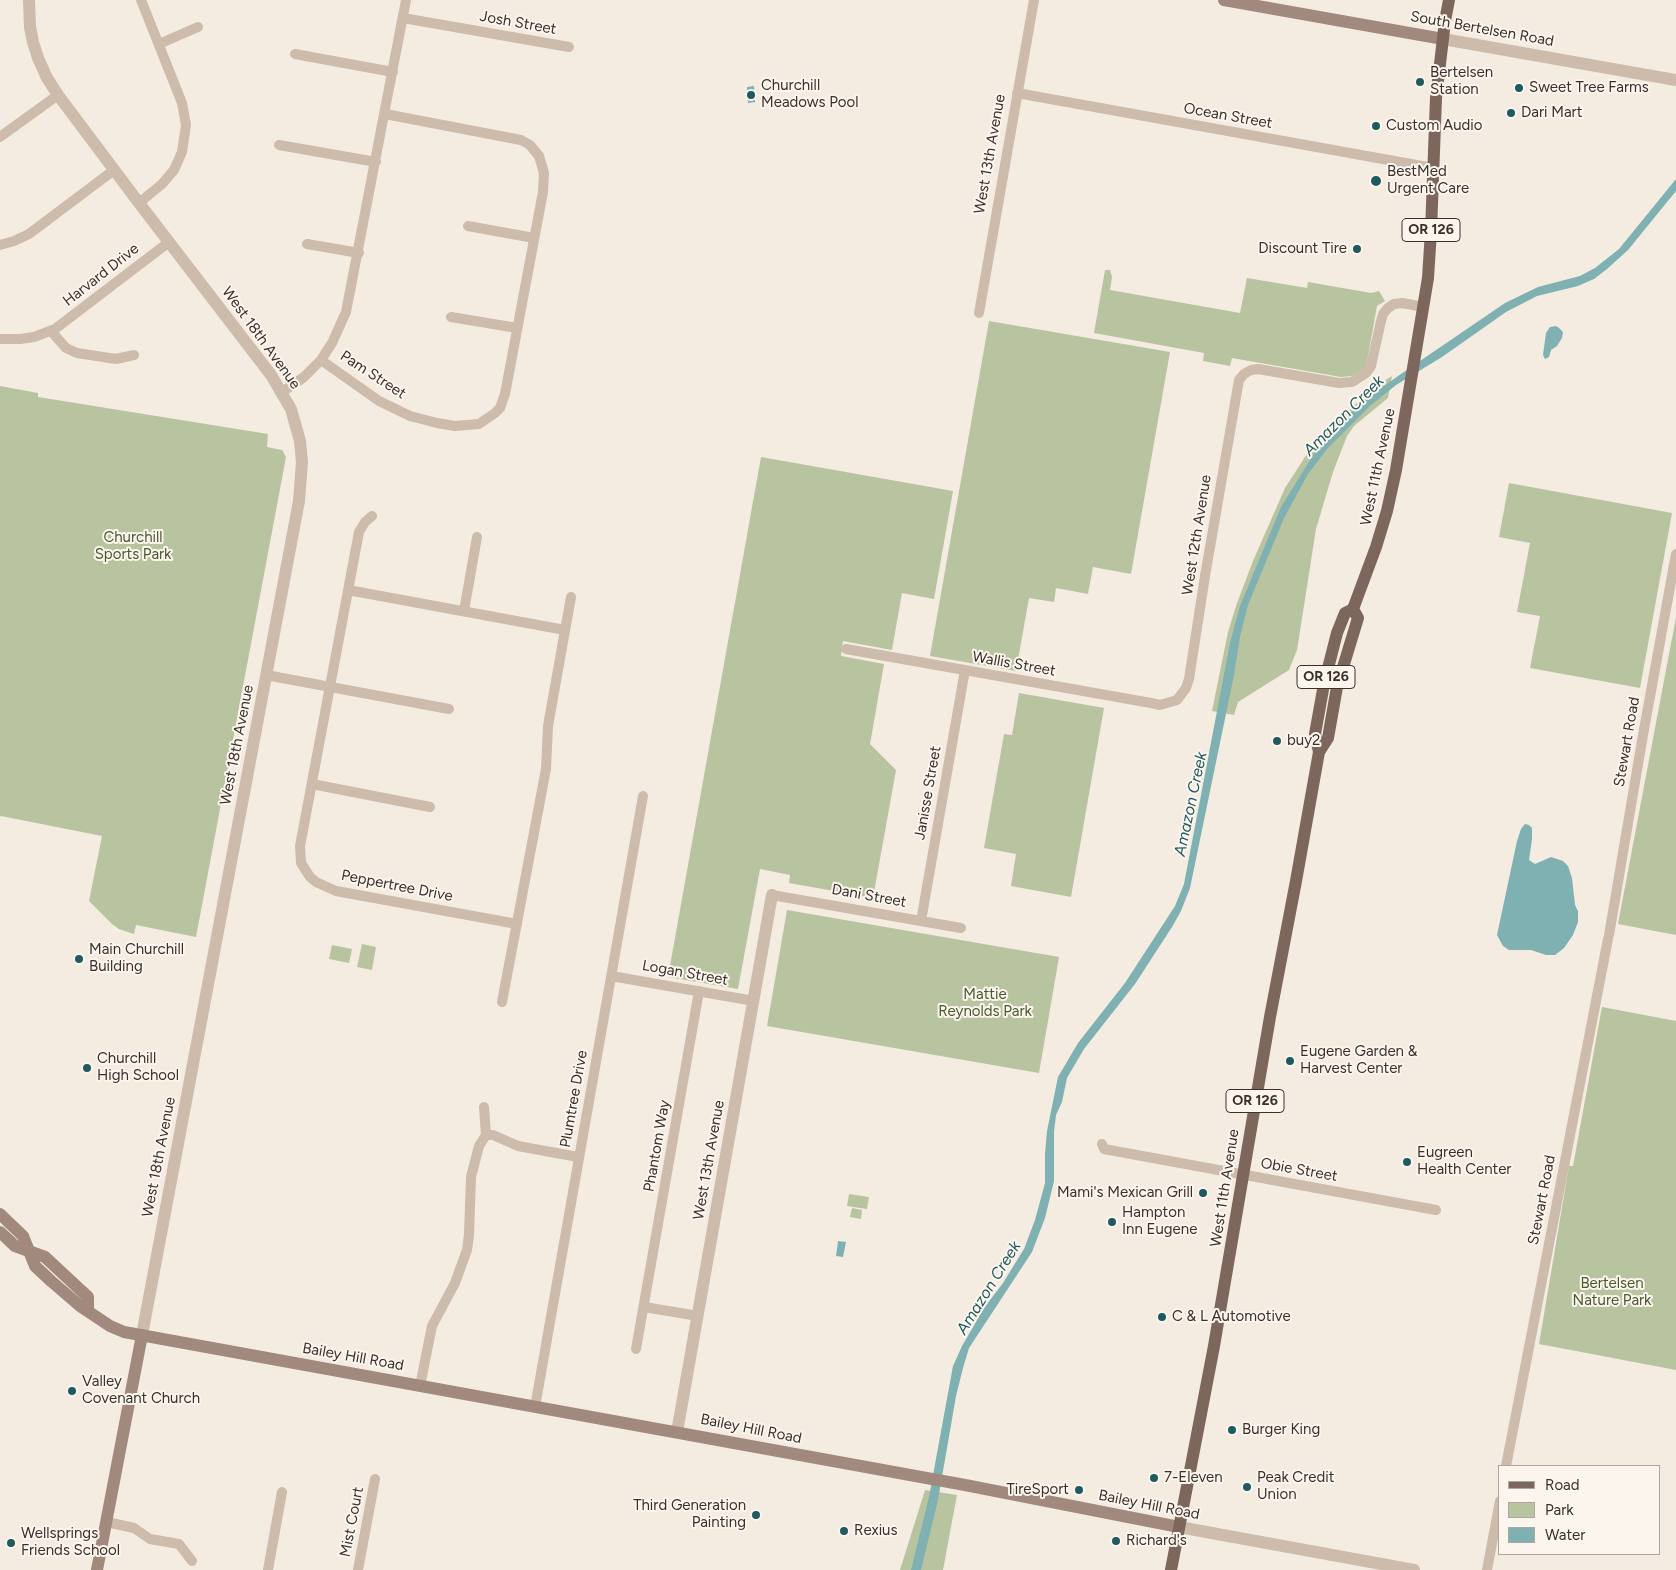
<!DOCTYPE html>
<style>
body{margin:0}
#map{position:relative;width:1676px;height:1570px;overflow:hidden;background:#f4ebe1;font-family:Figtree,sans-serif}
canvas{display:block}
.legend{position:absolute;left:1498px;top:1465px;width:162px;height:90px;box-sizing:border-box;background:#fbf5ee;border:1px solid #aea6a0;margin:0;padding:6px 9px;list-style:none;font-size:15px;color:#3b302b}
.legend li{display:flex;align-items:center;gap:10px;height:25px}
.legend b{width:25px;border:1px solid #aea6a0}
</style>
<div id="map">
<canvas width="1676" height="1570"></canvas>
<ul class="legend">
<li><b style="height:6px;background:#7d675c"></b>Road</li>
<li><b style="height:14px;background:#b8c4a0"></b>Park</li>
<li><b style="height:14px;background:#7fb0b2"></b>Water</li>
</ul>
</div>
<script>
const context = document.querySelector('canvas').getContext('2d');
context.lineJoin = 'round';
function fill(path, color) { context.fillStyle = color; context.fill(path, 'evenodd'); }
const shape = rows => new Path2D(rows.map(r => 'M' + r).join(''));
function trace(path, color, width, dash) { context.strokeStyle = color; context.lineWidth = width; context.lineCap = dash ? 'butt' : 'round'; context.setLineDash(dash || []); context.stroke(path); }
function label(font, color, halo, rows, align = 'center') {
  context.font = font + ' Figtree,sans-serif'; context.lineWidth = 4; context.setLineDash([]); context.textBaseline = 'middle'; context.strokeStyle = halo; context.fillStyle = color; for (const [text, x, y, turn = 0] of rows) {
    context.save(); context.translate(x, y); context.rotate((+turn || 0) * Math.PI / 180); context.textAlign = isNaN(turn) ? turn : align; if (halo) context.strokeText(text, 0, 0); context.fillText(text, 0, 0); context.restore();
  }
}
const green = shape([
 [1105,270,1110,270,1112,277,1110,290,1240,313,1247,278,1307,288,1308,282,1371,293,1379,291,1385,301,1377,306,1367,362,1364,369,1352,376,1341,377,1232,358,1230,366,1203,361,1204,353,1094,333],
 [989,321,1170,352,1131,574,1093,567,1088,594,1056,588,1054,602,1029,598,1016,671,930,656],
 [1392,376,1388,398,1354,426,1347,436,1333,472,1316,529,1297,650,1289,670,1238,702,1234,715,1212,711,1228,632,1237,603,1253,561,1285,488,1305,457,1328,430,1373,388],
 [0,386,38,393,38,397,268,434,267,447,282,450,286,457,196,937,136,925,134,934,119,929,112,924,89,901,102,836,1,816,0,817],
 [761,457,953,491,934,599,902,593,892,650,843,641,841,656,884,664,870,744,896,770,873,898,789,883,790,875,760,869,738,989,668,977],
 [1509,483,1672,513,1640,688,1530,668,1540,616,1517,612,1530,543,1499,537],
 [1676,617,1676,935,1618,924],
 [1019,693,1104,708,1071,897,1011,886,1016,854,984,848,1004,734,1012,735],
 [787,910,1059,957,1039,1073,767,1026],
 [362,944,376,947,372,970,357,967],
 [332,945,352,949,349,963,329,959],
 [1602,1007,1676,1021,1676,1370,1539,1344,1569,1166,1573,1166],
 [849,1194,869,1197,867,1209,847,1206],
 [852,1208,862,1210,861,1219,850,1217],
 [925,1490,957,1495,943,1570,900,1570]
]);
const water = shape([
 [754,86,755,102,748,103,747,87],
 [1676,179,1676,191,1628,250,1607,269,1594,279,1578,286,1537,296,1506,312,1442,357,1396,385,1371,405,1327,449,1308,474,1284,518,1248,605,1240,637,1234,675,1190,888,1181,911,1172,927,1135,984,1084,1049,1067,1078,1062,1102,1056,1115,1054,1132,1054,1181,1045,1218,1032,1252,969,1348,963,1368,956,1396,938,1500,921,1570,911,1570,929,1497,953,1366,962,1346,984,1308,1003,1283,1024,1249,1035,1220,1045,1183,1045,1154,1047,1131,1058,1077,1078,1043,1125,983,1175,906,1184,884,1230,643,1240,606,1281,507,1317,449,1335,428,1361,403,1398,376,1505,303,1538,287,1580,276,1595,268,1619,249],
 [1556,326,1559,328,1563,332,1562,338,1557,346,1551,350,1549,357,1545,359,1543,355,1546,333,1550,327],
 [1525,824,1529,825,1532,828,1532,839,1529,860,1535,864,1551,857,1563,861,1568,866,1572,878,1575,905,1578,911,1578,922,1573,935,1564,948,1555,955,1546,955,1531,950,1509,950,1503,946,1497,935,1517,841,1521,829],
 [838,1241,846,1242,843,1257,836,1256]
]);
const minor = shape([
 [403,18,569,47],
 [159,44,198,27],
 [295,54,393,72],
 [1017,93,1433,168],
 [0,137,58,95],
 [279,145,376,162],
 [139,203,162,184,174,170,182,152,186,125,182,103,141,0],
 [468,226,534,238],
 [307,244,359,253],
 [0,245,14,241,29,234,114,170],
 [979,313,1034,0],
 [451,317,517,328],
 [51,331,66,348,77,353,116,359,134,355],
 [0,339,20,339,34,337,55,329,169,242],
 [321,360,379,401,410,416,437,423,455,426,479,424,495,413,500,408,505,394,543,192,544,173,539,156,530,145,521,140,385,114],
 [282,392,304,377,321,360,332,343,346,312,406,0],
 [372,516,365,522,359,532,300,846,301,863,310,877,316,882,336,891,517,924],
 [348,590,565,630],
 [464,611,477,537],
 [846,649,1151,703,1160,705,1177,700,1186,688,1189,679,1205,576,1239,380,1244,374,1251,370,1258,369,1339,383,1352,382,1366,373,1371,366,1381,321,1383,314,1388,308,1394,304,1402,303,1424,307],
 [266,675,449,709],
 [312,784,430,807],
 [772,895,961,928],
 [921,921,965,670],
 [1609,935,1643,735,1676,554],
 [611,976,754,1001],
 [502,1002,546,769,548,726,571,597],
 [486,1135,493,1135,518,1146,578,1157],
 [1102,1144,1104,1149,1436,1210],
 [644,1307,698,1316],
 [636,1349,699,991],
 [420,1386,432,1326,455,1283,467,1250,469,1235,471,1177,479,1146,486,1135,484,1107],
 [535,1407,643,796],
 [1506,1466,1608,939],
 [107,1522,134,1528,150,1539,179,1544,192,1561],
 [268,1570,282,1492],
 [358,1570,375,1479],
 [1487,1570,1500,1501]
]);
const tertiary = shape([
 [29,0,30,27,33,42,38,58,47,78,58,95,139,203,271,375,291,409,300,441,302,462,299,501,142,1335],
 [1443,39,1676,80],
 [677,1432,772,895],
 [1179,1527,1414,1570]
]);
const secondary = shape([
 [1224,0,1443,39],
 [0,1214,23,1236,35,1266,51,1281,80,1306,110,1326,124,1332,965,1485,1179,1527],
 [0,1232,15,1246,45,1257,88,1297,88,1310],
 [97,1570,142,1335]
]);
const primary = shape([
 [1319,752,1328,738,1337,687,1358,618,1353,609],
 [1171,1570,1214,1346,1270,1017,1296,881,1319,752,1315,734,1324,684,1337,633,1345,613,1353,609,1376,547,1387,511,1396,470,1428,278,1431,231,1436,98,1445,21,1449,0]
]);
const markers = [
 [1420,82,5,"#1f5a5e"],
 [1519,88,5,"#1f5a5e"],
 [751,95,5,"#1f5a5e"],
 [1511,113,5,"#1f5a5e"],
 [1376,126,5,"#1f5a5e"],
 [1376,181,6,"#1f5a5e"],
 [1357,249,5,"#1f5a5e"],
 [1277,741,5,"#1f5a5e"],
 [79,959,5,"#1f5a5e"],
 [1290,1061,5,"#1f5a5e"],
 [87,1068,5,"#1f5a5e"],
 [1407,1162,5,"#1f5a5e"],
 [1203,1193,5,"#1f5a5e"],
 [1112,1222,5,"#1f5a5e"],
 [1162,1317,5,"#1f5a5e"],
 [72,1391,5,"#1f5a5e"],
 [1232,1430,5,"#1f5a5e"],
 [1154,1478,5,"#1f5a5e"],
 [1247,1487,5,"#1f5a5e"],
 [1079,1490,5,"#1f5a5e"],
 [756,1515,5,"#1f5a5e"],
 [844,1531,5,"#1f5a5e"],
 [1116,1541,5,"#1f5a5e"],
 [11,1543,5,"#1f5a5e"]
];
const shields = [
 [1431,230,58],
 [1326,677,58],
 [1255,1101,58]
];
const shieldNames = [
 ["OR 126",1431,230],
 ["OR 126",1326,677],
 ["OR 126",1255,1101]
];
const streetNames = [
 ["Josh Street",518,23,10],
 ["South Bertelsen Road",1482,29,10],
 ["Ocean Street",1228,116,10],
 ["West 13th Avenue",990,154,-80],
 ["Harvard Drive",101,275,-38],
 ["West 18th Avenue",261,338,54],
 ["Pam Street",373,375,33],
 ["West 11th Avenue",1378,467,-78],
 ["West 12th Avenue",1197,535,-81],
 ["Wallis Street",1014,664,10],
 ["Stewart Road",1627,742,-80],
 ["West 18th Avenue",237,745,-79],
 ["Janisse Street",928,793,-80],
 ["Peppertree Drive",397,886,11],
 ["Dani Street",869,896,10],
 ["Logan Street",685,973,10],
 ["Plumtree Drive",574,1099,-80],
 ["Phantom Way",657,1146,-80],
 ["West 18th Avenue",159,1157,-79],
 ["West 13th Avenue",709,1160,-80],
 ["Obie Street",1299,1170,10],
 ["West 11th Avenue",1225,1188,-81],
 ["Stewart Road",1542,1200,-79],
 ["Bailey Hill Road",353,1357,10],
 ["Bailey Hill Road",751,1429,11],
 ["Bailey Hill Road",1149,1505,11],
 ["Mist Court",352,1522,-79]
];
const poiNames = [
 ["Bertelsen",1430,73],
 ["Station",1430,90],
 ["Churchill",761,86],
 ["Meadows Pool",761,103],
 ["Sweet Tree Farms",1529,88],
 ["Dari Mart",1521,113],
 ["Custom Audio",1386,126],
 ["BestMed",1387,172],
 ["Urgent Care",1387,189],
 ["Discount Tire",1347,249,"right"],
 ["buy2",1287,741],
 ["Main Churchill",89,950],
 ["Building",89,967],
 ["Eugene Garden &",1300,1052],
 ["Harvest Center",1300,1069],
 ["Churchill",97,1059],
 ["High School",97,1076],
 ["Eugreen",1417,1153],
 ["Health Center",1417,1170],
 ["Mami's Mexican Grill",1193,1193,"right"],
 ["Hampton",1122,1213],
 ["Inn Eugene",1122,1230],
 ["C & L Automotive",1172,1317],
 ["Valley",82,1382],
 ["Covenant Church",82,1399],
 ["Burger King",1242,1430],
 ["7-Eleven",1164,1478],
 ["Peak Credit",1257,1478],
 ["Union",1257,1495],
 ["TireSport",1069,1490,"right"],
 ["Third Generation",746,1506,"right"],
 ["Painting",746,1523,"right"],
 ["Rexius",854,1531],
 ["Wellsprings",21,1534],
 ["Friends School",21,1551],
 ["Richard's",1126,1541]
];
const parkNames = [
 ["Churchill",133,538],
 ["Sports Park",133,555],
 ["Mattie",985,995],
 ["Reynolds Park",985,1012],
 ["Bertelsen",1612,1284],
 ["Nature Park",1612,1301]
];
const waterNames = [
 ["Amazon Creek",1344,416,-45],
 ["Amazon Creek",1191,804,-78],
 ["Amazon Creek",989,1288,-58]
];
fill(green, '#b8c4a0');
fill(water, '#7fb0b2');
trace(minor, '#cdbbac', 10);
trace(tertiary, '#cdbbac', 12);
trace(secondary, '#a18a7d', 12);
trace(primary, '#7d675c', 12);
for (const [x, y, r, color] of markers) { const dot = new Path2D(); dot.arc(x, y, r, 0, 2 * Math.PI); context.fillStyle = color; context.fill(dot); trace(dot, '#fbf5ee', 2); }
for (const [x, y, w] of shields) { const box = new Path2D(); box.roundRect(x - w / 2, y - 11.5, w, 23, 4); context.fillStyle = '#fbf5ee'; context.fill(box); trace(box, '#3b302b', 1); }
label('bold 14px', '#3b302b', null, shieldNames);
label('15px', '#3b302b', '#fbf5ee', streetNames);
label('15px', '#3b302b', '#fbf5ee', poiNames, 'left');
label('15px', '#4a5a2e', '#fbf5ee', parkNames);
label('italic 16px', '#1f5a5e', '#fbf5ee', waterNames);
</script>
